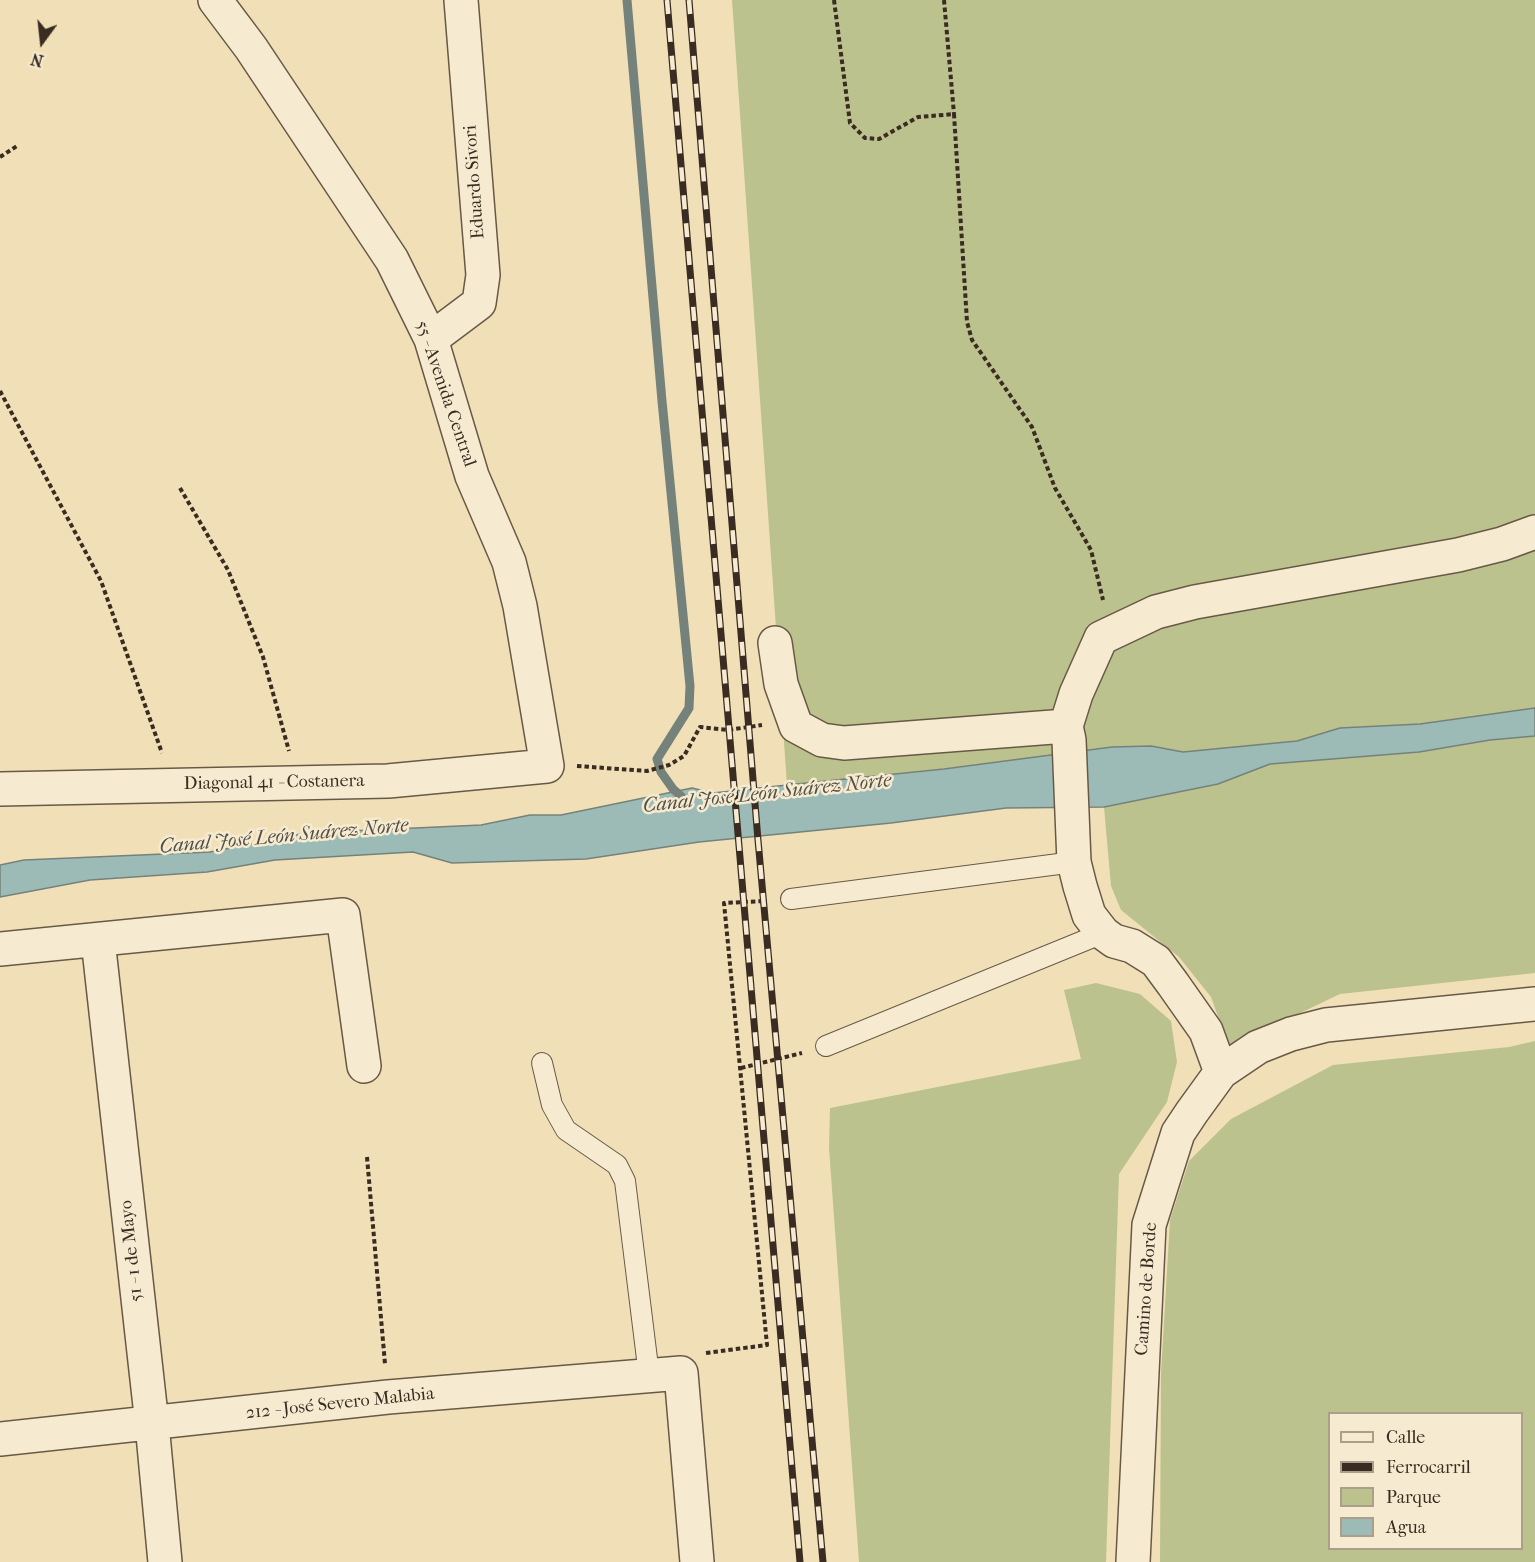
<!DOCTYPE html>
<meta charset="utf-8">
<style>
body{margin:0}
#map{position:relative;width:1535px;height:1562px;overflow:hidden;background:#f1e0b7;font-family:"IM FELL French Canon",serif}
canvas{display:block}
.legend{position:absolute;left:1328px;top:1412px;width:195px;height:138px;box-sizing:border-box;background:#f6ebd0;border:2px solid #ab9f8a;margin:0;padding:8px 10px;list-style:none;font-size:18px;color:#3a2c22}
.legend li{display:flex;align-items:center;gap:12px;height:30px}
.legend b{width:30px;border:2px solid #ab9f8a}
.north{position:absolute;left:12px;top:12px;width:60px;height:60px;-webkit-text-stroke:4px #f6ebd0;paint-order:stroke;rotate:195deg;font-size:16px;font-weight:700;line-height:24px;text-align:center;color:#3a2c22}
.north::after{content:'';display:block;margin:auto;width:21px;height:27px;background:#3a2c22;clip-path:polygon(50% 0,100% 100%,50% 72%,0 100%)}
</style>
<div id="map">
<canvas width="1535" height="1562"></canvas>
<ul class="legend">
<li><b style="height:8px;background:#f6ebd0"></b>Calle</li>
<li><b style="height:8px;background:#3a2c22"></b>Ferrocarril</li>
<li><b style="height:16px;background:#bbc28d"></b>Parque</li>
<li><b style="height:16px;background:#9dbbb6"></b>Agua</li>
</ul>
<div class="north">N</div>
</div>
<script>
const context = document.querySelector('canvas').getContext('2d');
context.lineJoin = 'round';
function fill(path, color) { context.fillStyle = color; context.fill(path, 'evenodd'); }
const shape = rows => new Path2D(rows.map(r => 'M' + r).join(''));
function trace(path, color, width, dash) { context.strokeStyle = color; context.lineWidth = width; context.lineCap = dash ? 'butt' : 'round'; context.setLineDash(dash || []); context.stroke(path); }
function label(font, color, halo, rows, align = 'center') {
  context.font = font + ' "IM FELL French Canon",serif'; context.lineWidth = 5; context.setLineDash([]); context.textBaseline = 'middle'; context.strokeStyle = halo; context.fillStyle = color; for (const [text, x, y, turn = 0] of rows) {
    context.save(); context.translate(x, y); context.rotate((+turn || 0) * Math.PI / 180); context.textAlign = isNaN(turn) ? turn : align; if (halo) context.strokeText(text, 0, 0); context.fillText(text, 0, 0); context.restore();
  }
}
const green = shape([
 [732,0,1535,0,1535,708,1420,724,1340,728,1297,741,1183,752,1151,746,1112,747,944,769,787,785],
 [1535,736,1535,973,1340,994,1229,1047,1211,997,1179,957,1121,910,1111,886,1104,807,1218,784,1270,764,1419,752,1490,740],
 [1096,983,1140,994,1171,1021,1177,1062,1167,1102,1119,1174,1106,1562,859,1562,829,1148,830,1108,1081,1059,1064,990],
 [1535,1041,1535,1562,1160,1562,1161,1373,1170,1220,1189,1161,1231,1119,1333,1065,1509,1047],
 [1330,1414,1522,1414,1522,1548,1330,1548]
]);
const water = shape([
 [1535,708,1535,736,1490,740,1419,752,1270,764,1218,784,1104,807,1006,808,891,823,699,842,586,859,452,863,413,852,275,860,207,872,90,880,0,897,0,865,24,860,210,852,306,833,481,825,530,815,561,815,692,788,713,793,787,785,944,769,1112,747,1151,746,1183,752,1297,741,1340,728,1420,724,1535,708]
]);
const stream = shape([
 [627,0,662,401,690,686,689,708,657,759,661,772,673,789,683,798]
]);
const path = shape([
 [834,0,850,123,865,138,879,139,918,117,954,114,967,322,972,340,1032,427,1055,488,1091,550,1103,600],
 [944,0,954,114],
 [0,157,17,146],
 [0,391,101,581,162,753],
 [180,488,228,570,263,657,289,751],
 [577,766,647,771,669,765,684,756,700,727,728,730,762,725],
 [741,1068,802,1053],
 [367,1157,385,1364],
 [706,1353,767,1345,724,903,766,901]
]);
const lane = shape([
 [791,899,1074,862],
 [826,1046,1103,933],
 [542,1063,552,1105,566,1130,617,1165,625,1181,649,1375]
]);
const street = shape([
 [431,339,479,303,483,275,461,0],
 [775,643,781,684,796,726,822,740,844,743,1066,726],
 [0,789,388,781,547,766,520,606,509,562,472,476,431,339,392,260,251,48,215,0],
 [98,940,152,1424,165,1562],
 [0,949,343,915,364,1066],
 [1221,1072,1206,1031,1173,984,1156,961,1132,946,1114,941,1103,933,1089,915,1080,886,1074,862,1069,740,1066,726,1076,694,1101,638,1156,612,1195,602,1458,555,1502,544,1535,532],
 [0,1439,388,1397,681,1373,697,1562],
 [1133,1562,1149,1225,1178,1133,1192,1112,1221,1072,1258,1047,1291,1034,1326,1025,1535,1004]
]);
const rail = shape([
 [667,0,800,1562],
 [689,0,758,840,823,1562]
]);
const streetNames = [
 ["Eduardo Sivori",475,182,-94],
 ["55 - Avenida Central",445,394,71],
 ["Diagonal 41 - Costanera",274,783,-1],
 ["51 - 1 de Mayo",132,1251,-96],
 ["Camino de Borde",1147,1289,-86],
 ["212 - José Severo Malabia",340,1404,-6]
];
const waterNames = [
 ["Canal José León Suárez Norte",767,794,-6],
 ["Canal José León Suárez Norte",284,837,-5]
];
fill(green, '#bbc28d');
fill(water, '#9dbbb6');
trace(water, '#75827b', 1.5);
trace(stream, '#75827b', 9);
trace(lane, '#685947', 22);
trace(street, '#685947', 36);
trace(path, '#3a2c22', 4, [4.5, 3]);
trace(lane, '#f6ebd0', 20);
trace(street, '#f6ebd0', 33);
trace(rail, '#3a2c22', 7);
trace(rail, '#f6ebd0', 4.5, [14]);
label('18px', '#3a2c22', '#f6ebd0', streetNames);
label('italic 20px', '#535047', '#f6ebd0', waterNames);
</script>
